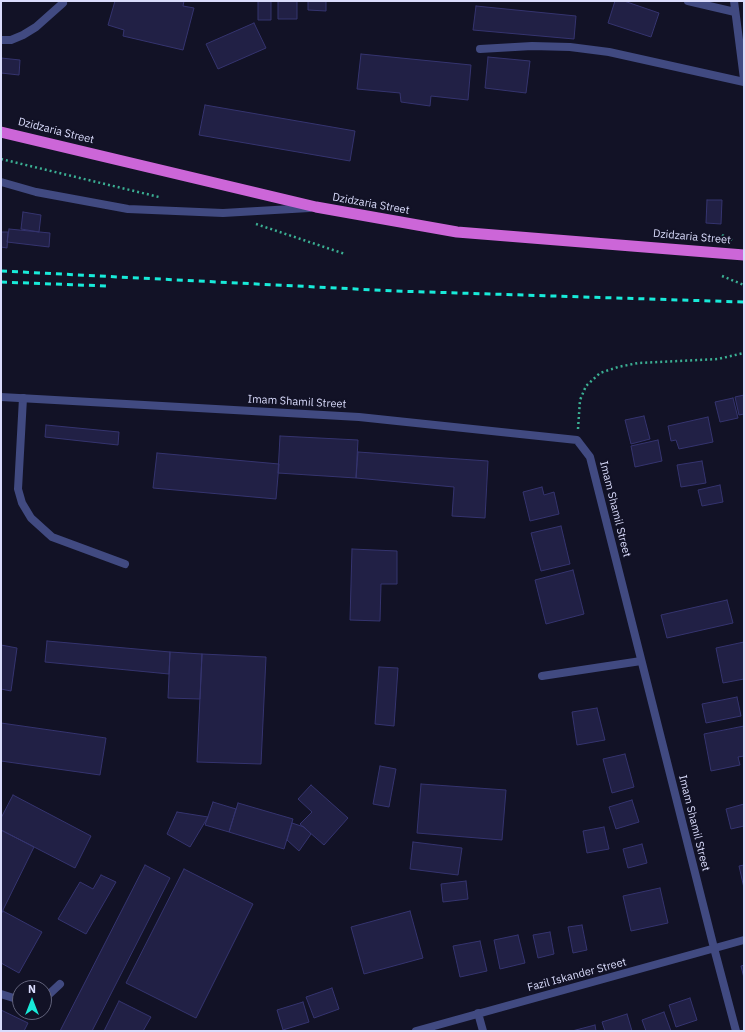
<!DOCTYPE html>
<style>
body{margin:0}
#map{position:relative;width:745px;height:1032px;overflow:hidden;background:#121226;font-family:"IBM Plex Sans",sans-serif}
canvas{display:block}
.frame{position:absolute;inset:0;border:2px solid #dadcfc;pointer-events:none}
.north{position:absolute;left:12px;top:980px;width:40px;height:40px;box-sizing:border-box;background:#121226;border:1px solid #62637c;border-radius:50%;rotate:0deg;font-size:11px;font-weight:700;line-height:16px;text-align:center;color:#dadcfc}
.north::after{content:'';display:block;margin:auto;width:14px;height:18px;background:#18ead9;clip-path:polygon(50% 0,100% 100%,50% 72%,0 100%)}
</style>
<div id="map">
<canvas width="745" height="1032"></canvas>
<div class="frame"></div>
<div class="north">N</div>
</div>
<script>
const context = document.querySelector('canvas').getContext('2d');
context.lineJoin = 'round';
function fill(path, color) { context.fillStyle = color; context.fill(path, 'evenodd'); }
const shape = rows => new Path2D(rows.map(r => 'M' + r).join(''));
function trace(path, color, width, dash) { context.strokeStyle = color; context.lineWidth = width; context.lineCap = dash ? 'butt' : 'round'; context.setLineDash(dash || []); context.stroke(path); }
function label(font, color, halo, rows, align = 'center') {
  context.font = font + ' "IBM Plex Sans",sans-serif'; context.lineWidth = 4; context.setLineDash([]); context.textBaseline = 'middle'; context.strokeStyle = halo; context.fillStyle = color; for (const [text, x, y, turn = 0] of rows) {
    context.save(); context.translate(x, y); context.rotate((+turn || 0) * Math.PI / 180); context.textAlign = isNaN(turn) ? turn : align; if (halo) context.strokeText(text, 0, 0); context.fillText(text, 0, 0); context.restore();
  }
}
const building = shape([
 [115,1,184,1,183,6,194,8,183,50,123,36,124,30,108,25,115,1],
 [258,1,271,1,271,20,258,20,258,1],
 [278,1,297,1,297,19,278,19,278,1],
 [308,1,326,1,326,11,308,10,308,1],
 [615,1,624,1,659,13,651,37,608,23,615,1],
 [476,6,576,16,574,39,473,30,476,6],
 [254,23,266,48,218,69,206,44,254,23],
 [361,54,471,65,468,100,431,96,430,106,401,102,400,93,357,89,361,54],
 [488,57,530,61,526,93,485,88,488,57],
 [1,58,20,60,19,75,1,73,1,58],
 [205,105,355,131,350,161,199,135,205,105],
 [707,200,722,200,721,224,706,223,707,200],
 [23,212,41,215,39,232,21,229,23,212],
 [9,229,50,233,49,247,7,242,9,229],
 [1,232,8,232,7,248,1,247,1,232],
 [744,395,744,414,739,415,735,397,744,395],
 [733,398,738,418,720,422,715,402,733,398],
 [644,416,650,439,631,444,625,420,644,416],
 [708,417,713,442,679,449,676,440,671,441,668,426,708,417],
 [46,425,119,432,118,445,45,437,46,425],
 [280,436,358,440,356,478,278,473,280,436],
 [658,440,662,461,635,467,631,446,658,440],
 [358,452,488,461,485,518,452,516,454,487,356,478,358,452],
 [157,453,279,464,276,499,153,488,157,453],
 [702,461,706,483,681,487,677,465,702,461],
 [720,485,723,502,702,506,698,490,720,485],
 [542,487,544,495,554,492,559,514,530,521,523,492,542,487],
 [561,526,570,564,541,571,531,533,561,526],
 [352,549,397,551,397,584,381,584,380,621,350,620,352,549],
 [573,570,584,614,546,624,535,580,573,570],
 [727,600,733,623,667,638,661,615,727,600],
 [47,641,170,652,169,674,45,662,47,641],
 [744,642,744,679,723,683,716,648,744,642],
 [1,645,17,648,11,691,1,689,1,645],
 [170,652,202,654,200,699,168,698,170,652],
 [202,654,266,657,261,764,197,762,202,654],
 [379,667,398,668,394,726,375,724,379,667],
 [737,697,741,716,706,723,702,704,737,697],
 [597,708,605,740,577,745,572,712,597,708],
 [1,723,106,738,100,775,1,761,1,723],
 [744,726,744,756,738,757,740,765,711,771,704,734,744,726],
 [625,754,634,787,612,793,603,759,625,754],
 [380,766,396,769,389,807,373,804,380,766],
 [421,784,506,790,502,840,417,833,421,784],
 [311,785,348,818,324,845,300,824,312,812,298,799,311,785],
 [13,795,91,836,75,868,1,830,1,818,13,795],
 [632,800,639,822,616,829,609,807,632,800],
 [213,802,236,809,229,832,205,825,213,802],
 [238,803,293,819,284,849,229,832,238,803],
 [744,804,744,826,731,829,726,809,744,804],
 [177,812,208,817,190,847,167,834,177,812],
 [292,823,304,827,311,834,299,851,287,840,292,823],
 [604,827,609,849,587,853,583,831,604,827],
 [1,830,34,847,1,914,1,830],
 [413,842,462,848,458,875,410,869,413,842],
 [642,844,647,863,628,868,623,849,642,844],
 [145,865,170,878,92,1031,60,1031,145,865],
 [744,865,744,888,739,866,744,865],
 [184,869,253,904,196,1018,126,983,184,869],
 [101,875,116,882,86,934,58,919,80,882,93,889,101,875],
 [466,881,468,899,443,902,441,884,466,881],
 [660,888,668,923,631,931,623,896,660,888],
 [3,911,42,932,19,973,1,963,1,914,3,911],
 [410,911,423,958,364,974,351,927,410,911],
 [582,925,587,950,573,953,568,927,582,925],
 [550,932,554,954,538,958,533,935,550,932],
 [518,935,525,963,500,969,494,940,518,935],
 [480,941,487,971,460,977,453,946,480,941],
 [744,965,744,978,741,966,744,965],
 [332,988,339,1009,314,1018,306,997,332,988],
 [690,998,697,1020,676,1027,669,1005,690,998],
 [119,1001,151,1017,143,1031,104,1031,119,1001],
 [303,1002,309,1022,283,1030,277,1010,303,1002],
 [1,1010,28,1023,24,1031,1,1031,1,1010],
 [664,1012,671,1031,646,1031,642,1020,664,1012],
 [627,1014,632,1031,605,1031,602,1022,627,1014],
 [595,1025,596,1031,572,1031,595,1025]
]);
const path = shape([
 [1,159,159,197],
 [256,224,345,254],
 [722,235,732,240],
 [722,276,744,285],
 [578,429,580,400,586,386,600,373,618,367,638,363,718,359,744,353]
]);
const service = shape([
 [1,40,11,40,23,35,36,27,63,3],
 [480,49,532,46,570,47,609,52,744,82],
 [23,398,18,489,22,503,31,518,52,537,125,564],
 [542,676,641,661],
 [1,994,20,1000],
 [44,999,60,984]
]);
const minor = shape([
 [688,1,735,12],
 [734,1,744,79],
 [1,397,359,417,577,440,590,457,714,948,736,1031],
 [478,1013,483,1031],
 [416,1031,744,940]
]);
const tertiary = shape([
 [1,182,36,192,128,209,223,213,309,208]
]);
const trunk = shape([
 [1,132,316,207,457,232,744,255]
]);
const rail = shape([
 [1,271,395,291,744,302],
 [1,282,107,286]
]);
const streetNames = [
 ["Dzidzaria Street",56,131,14],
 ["Dzidzaria Street",371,204,10],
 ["Dzidzaria Street",692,237,5],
 ["Imam Shamil Street",297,402,3],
 ["Imam Shamil Street",615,509,76],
 ["Imam Shamil Street",694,823,76],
 ["Fazil Iskander Street",577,975,-15]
];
fill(building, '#212045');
trace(building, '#35346f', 1);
trace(path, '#3baf93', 2.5, [2, 3]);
trace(service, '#414a81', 8);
trace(minor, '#414a81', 8);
trace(tertiary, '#414a81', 8);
trace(trunk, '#cc66d8', 11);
trace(rail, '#18ead9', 3, [6, 5]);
label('11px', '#dadcfc', '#121226', streetNames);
</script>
